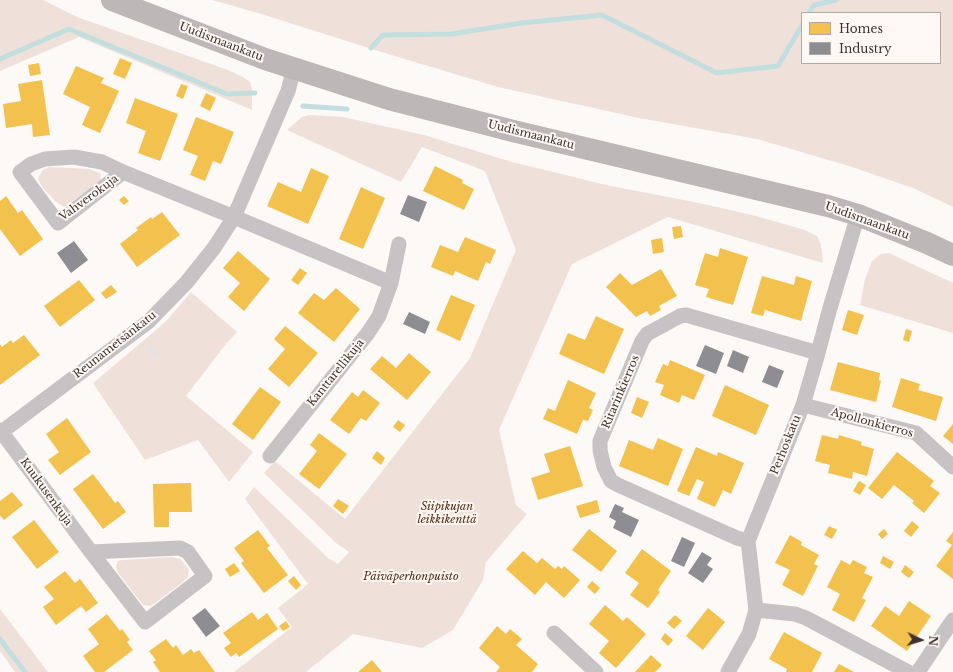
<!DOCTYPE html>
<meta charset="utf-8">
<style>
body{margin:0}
#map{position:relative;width:953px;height:672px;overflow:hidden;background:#fcf9f7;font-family:"Libre Baskerville",serif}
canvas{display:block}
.legend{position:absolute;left:801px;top:12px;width:140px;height:52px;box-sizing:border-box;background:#fef8f5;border:1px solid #b1a9a5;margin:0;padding:5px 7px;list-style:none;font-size:12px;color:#3e322c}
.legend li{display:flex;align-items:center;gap:8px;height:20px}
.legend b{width:20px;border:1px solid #b1a9a5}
.north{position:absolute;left:901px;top:620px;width:40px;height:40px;-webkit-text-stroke:3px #fef8f5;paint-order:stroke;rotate:94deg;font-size:11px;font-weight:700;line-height:16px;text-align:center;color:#3e322c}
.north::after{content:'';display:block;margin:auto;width:14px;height:18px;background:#3e322c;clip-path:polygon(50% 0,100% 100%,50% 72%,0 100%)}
</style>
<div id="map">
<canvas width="953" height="672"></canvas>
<ul class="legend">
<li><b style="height:11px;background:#f2c14e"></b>Homes</li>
<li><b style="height:11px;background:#8d8d92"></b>Industry</li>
</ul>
<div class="north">N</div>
</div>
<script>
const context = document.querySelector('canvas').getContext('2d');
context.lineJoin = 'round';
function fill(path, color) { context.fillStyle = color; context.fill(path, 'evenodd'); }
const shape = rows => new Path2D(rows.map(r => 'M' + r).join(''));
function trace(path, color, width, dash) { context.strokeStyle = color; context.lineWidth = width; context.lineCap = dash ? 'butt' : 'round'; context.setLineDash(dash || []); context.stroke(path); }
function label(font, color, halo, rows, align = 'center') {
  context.font = font + ' "Libre Baskerville",serif'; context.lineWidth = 4; context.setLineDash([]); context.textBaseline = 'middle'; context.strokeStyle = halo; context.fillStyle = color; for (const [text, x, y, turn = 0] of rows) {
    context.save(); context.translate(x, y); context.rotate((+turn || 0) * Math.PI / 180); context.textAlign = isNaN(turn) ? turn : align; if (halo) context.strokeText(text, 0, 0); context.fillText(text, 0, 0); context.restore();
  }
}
const green = shape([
 [0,0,43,0,77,17,228,70,243,77,250,82,252,88,252,110,79,37,0,71],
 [212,0,953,0,953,207,913,188,849,166,757,139,639,118,498,87,388,54,258,13],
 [802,13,940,13,940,63,802,63],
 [309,115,343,117,424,135,512,162,606,185,699,203,756,216,805,230,817,236,821,245,823,263,668,217,572,264,499,430,516,505,527,514,486,562,483,580,453,630,422,648,353,634,306,672,234,672,292,627,278,608,308,584,245,499,254,487,328,558,338,564,349,552,336,543,264,473,275,461,345,519,470,358,516,250,485,171,422,147,401,182,287,130,302,117],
 [49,167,90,169,101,174,100,182,64,207,55,201,42,187,38,178,43,170],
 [889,253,953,283,953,333,860,305,865,279,872,261,881,254],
 [191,292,237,332,226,344,186,396,253,452,229,482,198,440,145,460,93,383,156,330,168,319],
 [172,557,180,559,189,569,188,577,182,583,151,606,143,605,118,573,116,567,118,561,122,560],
 [0,609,48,672,15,672,0,651]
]);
const homes = shape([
 [120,58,132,63,125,79,113,74],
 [39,63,41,74,30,76,28,65],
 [76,66,104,78,101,83,119,91,100,133,82,125,90,107,63,94],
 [42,80,50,135,33,137,32,124,6,128,3,104,21,101,18,84],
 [181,84,188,86,183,99,176,96],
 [206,93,216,98,210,111,200,106],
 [135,98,178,114,160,161,138,153,146,131,126,123],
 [196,117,234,132,221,164,213,161,205,181,190,175,198,156,183,150],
 [435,166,463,180,462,183,474,189,464,210,423,191],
 [311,168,329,176,308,224,267,206,278,182,301,192],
 [361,187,385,198,363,249,339,239],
 [6,196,18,213,22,210,43,239,20,256,0,229,0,201],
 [124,196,129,201,124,205,119,200],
 [162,212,180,235,137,267,120,244,138,230,136,228,151,217,152,219],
 [681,226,683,237,674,239,672,227],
 [465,237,496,250,490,264,486,262,478,281,455,271,453,276,431,267,440,245,458,252],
 [662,238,664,252,653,254,651,240],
 [720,248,748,257,733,305,706,297,709,289,695,285,705,253,718,257],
 [238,251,270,279,244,311,228,297,240,283,223,268],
 [300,268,307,273,298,285,291,280],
 [661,269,677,296,659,306,661,310,650,316,647,311,636,317,606,287,620,273,632,285],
 [762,276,794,285,796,276,812,281,801,321,765,310,763,316,751,313],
 [79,280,95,300,60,327,44,306],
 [111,285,117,292,106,299,101,293],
 [336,288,360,309,334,342,298,313,314,293,324,300],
 [451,295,475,305,460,341,436,330],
 [848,310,864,315,857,335,842,330],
 [596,316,624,329,604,374,559,354,568,333,585,340],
 [285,326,318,353,289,387,268,369,285,349,274,339],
 [906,329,912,331,909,342,903,340],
 [24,335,40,355,0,385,0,344,2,347,11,340,13,343],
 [409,353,431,372,407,400,370,369,382,356,396,368],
 [670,360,705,375,694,400,682,395,679,403,660,395,664,385,655,382,663,364,668,366],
 [838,362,880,373,879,380,881,381,876,402,830,390],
 [901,378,920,384,918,390,943,397,936,421,892,407],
 [568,380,596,393,589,408,593,410,588,421,583,420,577,434,543,419,548,408,555,411],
 [725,385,769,405,756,435,712,416],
 [260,387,281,402,253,440,232,424],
 [363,390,380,403,366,421,361,418,349,434,330,420,352,392,358,397],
 [637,397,649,402,642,418,631,413],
 [67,418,91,452,60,475,48,460,59,452,46,434],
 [398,420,405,425,400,432,393,427],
 [953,424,953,444,943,436],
 [319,433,347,454,319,489,299,474,317,451,310,445],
 [822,435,838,439,839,435,862,442,861,445,874,449,867,476,853,472,852,479,828,473,830,465,815,461],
 [658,438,683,449,668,486,619,466,629,440,653,450],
 [570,446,583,486,538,500,531,478,550,472,544,454],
 [696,447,717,456,718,452,744,463,731,494,723,490,715,507,697,499,704,482,697,479,689,496,677,491],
 [377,451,385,458,381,465,372,458],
 [897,452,934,481,930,486,940,493,924,513,912,503,914,501,894,485,882,499,868,488],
 [93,474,115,503,118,501,126,512,103,529,73,489],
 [859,481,866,485,860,495,853,491],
 [191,483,192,512,169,512,169,527,154,527,153,484],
 [12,492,23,505,4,520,0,515,0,501],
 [338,499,349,506,343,514,333,506],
 [597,500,600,512,580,518,576,506],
 [34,520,59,552,37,569,12,537],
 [912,521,919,527,911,537,904,531],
 [829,526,837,530,832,539,824,535],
 [589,529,617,551,601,572,572,550],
 [884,529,888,534,882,539,878,534],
 [258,530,270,546,267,548,288,575,264,593,241,563,244,561,234,548],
 [953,532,953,579,936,566,952,545,946,541],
 [790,535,802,542,801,545,819,555,814,564,818,566,803,596,782,585,790,570,775,563],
 [642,549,671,571,658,590,660,592,648,608,630,595,639,583,625,573],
 [523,551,537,563,542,558,555,569,558,566,562,569,564,566,580,580,564,598,546,582,535,595,506,569],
 [883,556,894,562,890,569,880,563],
 [841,560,850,565,853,560,867,567,864,573,873,577,862,598,866,600,854,622,832,610,840,594,827,587],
 [234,563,240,571,230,577,225,569],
 [905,565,914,572,909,578,901,572],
 [65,571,75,583,80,579,98,603,86,612,81,606,56,625,43,607,54,599,44,587],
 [294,576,301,585,296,590,288,581],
 [592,581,600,588,595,594,587,587],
 [909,601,931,616,907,651,871,626,885,606,899,616],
 [605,605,623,621,627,617,646,634,616,668,599,653,609,641,589,624],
 [708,608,725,622,703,650,686,636],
 [252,612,258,620,267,613,278,629,239,657,236,653,231,657,224,648,231,643,223,633],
 [107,614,120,631,122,629,130,640,127,642,133,650,104,672,95,672,83,656,99,644,88,629],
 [675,615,682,621,674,629,667,623],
 [286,621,290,627,283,631,279,626],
 [497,626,506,634,510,629,522,639,516,645,538,664,532,672,496,672,500,667,479,648],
 [784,632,822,653,812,672,786,672,787,669,769,659],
 [665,633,673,640,668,646,661,639],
 [166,639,173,648,176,645,183,655,191,649,194,653,199,650,215,672,160,672,153,662,156,660,149,651],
 [651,655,662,665,655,672,635,672],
 [372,660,382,672,358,672],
 [839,664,854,672,834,672]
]);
const industry = shape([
 [408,195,427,202,419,222,400,214],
 [74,241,88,260,71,273,57,253],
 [409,312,430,322,425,334,403,324],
 [705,345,724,353,716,374,696,366],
 [733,350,749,357,743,373,727,366],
 [769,365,784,371,777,388,762,382],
 [615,504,624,508,622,512,639,520,631,537,613,528,616,521,609,517],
 [682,537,695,543,684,567,671,561],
 [702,552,712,558,707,565,713,569,703,583,688,573],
 [205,608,220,626,206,637,192,618]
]);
const stream = shape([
 [809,13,814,5,836,0],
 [371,48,383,35,451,34,522,23,602,15,717,73,778,66,802,25],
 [0,59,69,29,227,94,255,93],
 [303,106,347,109],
 [0,639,25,672]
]);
const building = shape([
 [152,345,159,353,154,357,147,348]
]);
const street = shape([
 [123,172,58,223,20,172,31,164,45,159,74,157,102,162,123,172,234,217,391,283,399,244],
 [803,405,916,433,953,467],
 [0,430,91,552,145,622,205,576,188,552,180,548,91,552],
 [0,433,148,322,186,283,214,248,234,217,288,91,294,68],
 [270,456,368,333,379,316,391,283],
 [748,541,737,538,618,485,611,481,604,467,600,450,600,441,642,341,647,334,680,316,686,315,818,353],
 [756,610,795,614,806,618,908,672],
 [554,633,596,672],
 [728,672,749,634,756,610,748,541,803,405,818,353,830,308,858,215],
 [918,672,944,633,953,620]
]);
const secondary = shape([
 [112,0,265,59,389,99,513,131,828,206,858,215,927,243,953,255]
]);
const streetNames = [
 ["Uudismaankatu",221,42,21],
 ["Uudismaankatu",531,135,14],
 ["Vahverokuja",89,198,-36],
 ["Uudismaankatu",867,221,20],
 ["Reunametsänkatu",115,345,-38],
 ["Kanttarellikuja",336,373,-51],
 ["Ritarinkierros",621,392,-67],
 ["Apollonkierros",872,423,15],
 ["Perhoskatu",786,445,-68],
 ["Kuukusenkuja",46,492,54]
];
const parkNames = [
 ["Siipikujan",447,507],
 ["leikkikenttä",447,520],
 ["Päiväperhonpuisto",411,577]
];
fill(green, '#efe1da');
fill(homes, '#f2c14e');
fill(industry, '#8d8d92');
trace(stream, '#c3dede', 5);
fill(building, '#e7e1e4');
trace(street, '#c7c2c3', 15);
trace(secondary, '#bdb7b8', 22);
label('11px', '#3e322c', '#fef8f5', streetNames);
label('italic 11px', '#532911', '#fef8f5', parkNames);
</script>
